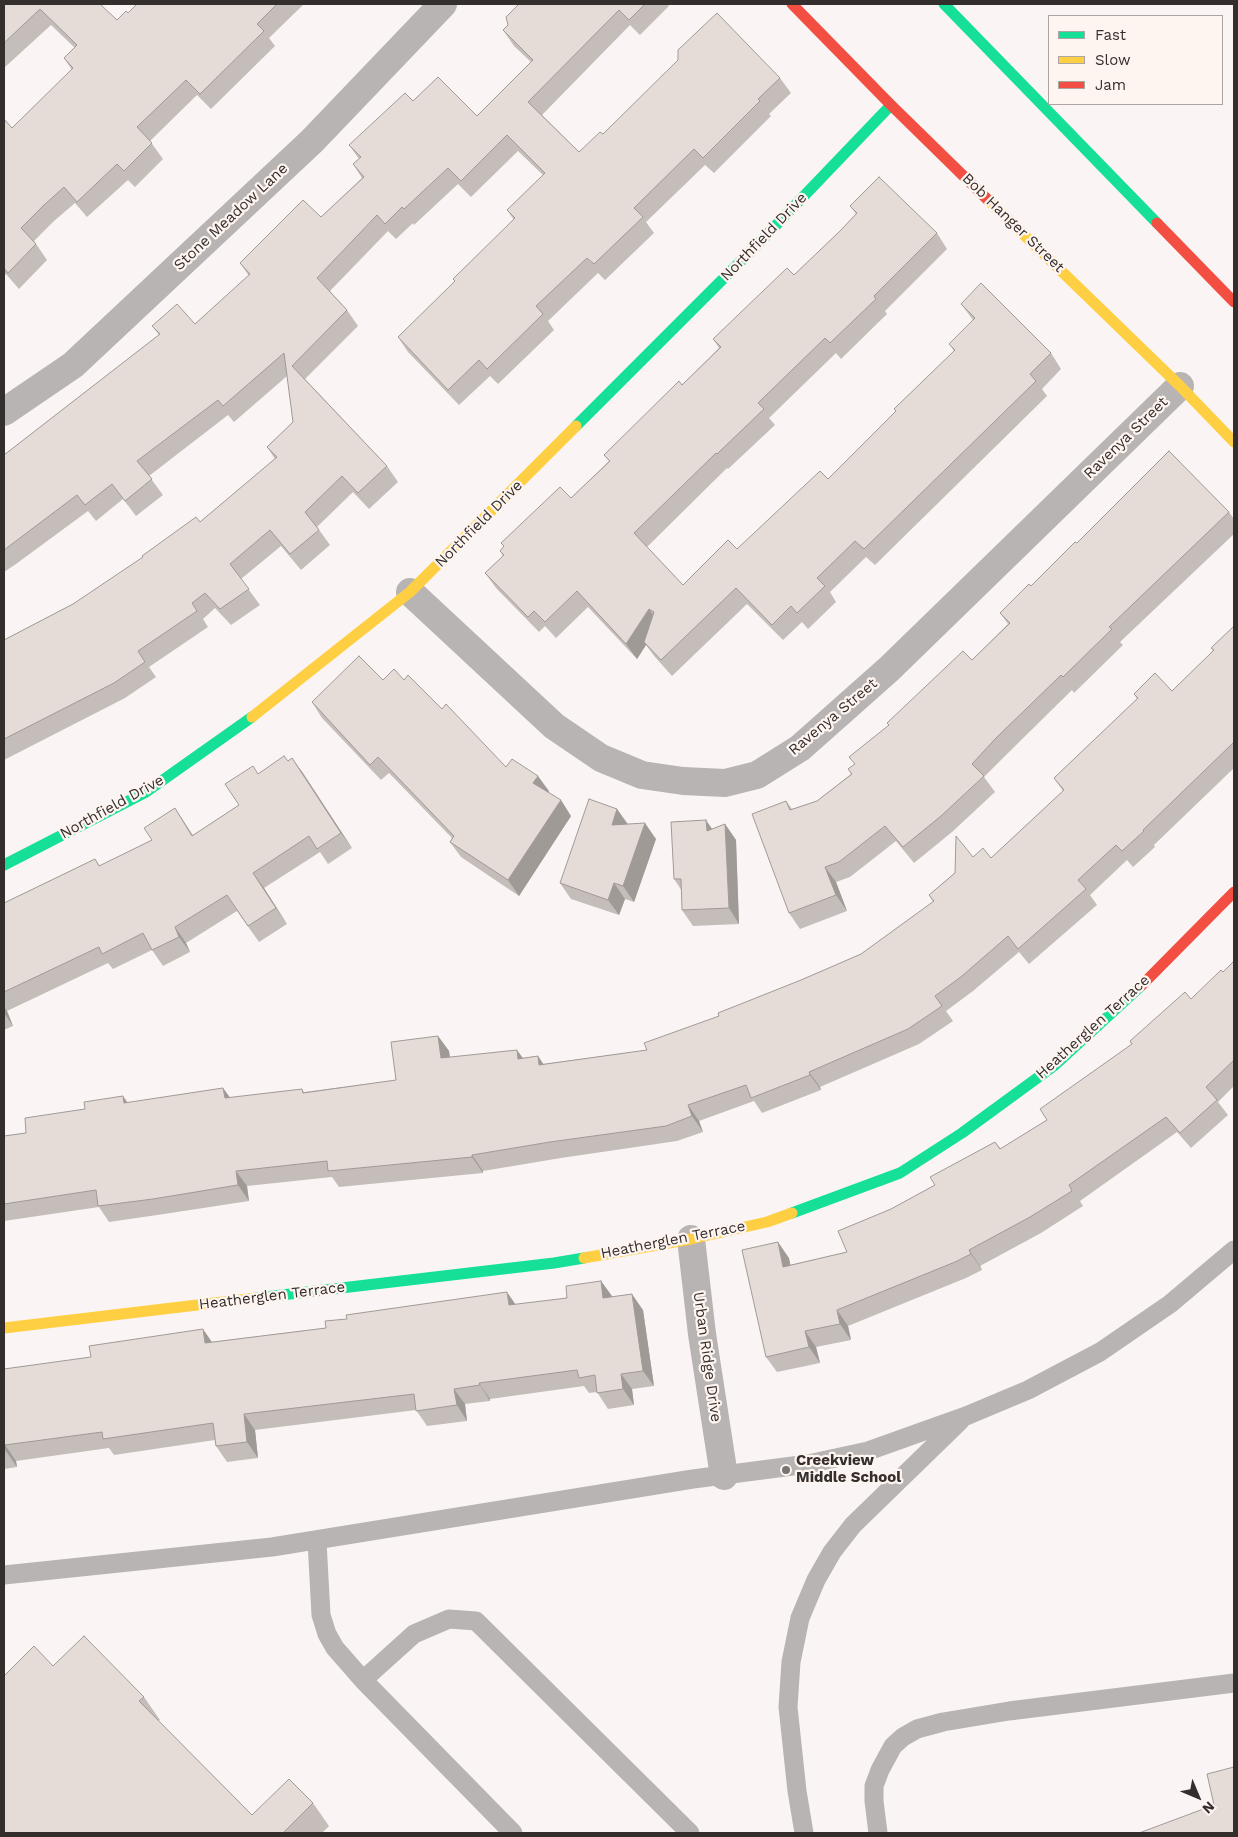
<!DOCTYPE html>
<style>
body{margin:0}
#map{position:relative;width:1238px;height:1837px;overflow:hidden;background:#faf5f4;font-family:"Work Sans",sans-serif}
canvas{display:block}
.frame{position:absolute;inset:0;border:5px solid #342f2d;pointer-events:none}
.legend{position:absolute;left:1048px;top:15px;width:175px;height:90px;box-sizing:border-box;background:#fef4f0;border:1px solid #ada5a2;margin:0;padding:6px 9px;list-style:none;font-size:15px;color:#342f2d}
.legend li{display:flex;align-items:center;gap:10px;height:25px}
.legend b{width:25px;border:1px solid #ada5a2}
.north{position:absolute;left:1173px;top:1772px;width:50px;height:50px;-webkit-text-stroke:4px #fef4f0;paint-order:stroke;rotate:135deg;font-size:14px;font-weight:700;line-height:20px;text-align:center;color:#342f2d}
.north::after{content:'';display:block;margin:auto;width:18px;height:22px;background:#342f2d;clip-path:polygon(50% 0,100% 100%,50% 72%,0 100%)}
</style>
<div id="map">
<canvas width="1238" height="1837"></canvas>
<div class="frame"></div>
<ul class="legend">
<li><b style="height:6px;background:#16e098"></b>Fast</li>
<li><b style="height:6px;background:#ffcf43"></b>Slow</li>
<li><b style="height:6px;background:#f24e42"></b>Jam</li>
</ul>
<div class="north">N</div>
</div>
<script>
const context = document.querySelector('canvas').getContext('2d');
context.lineJoin = 'round';
const shape = rows => new Path2D(rows.map(r => 'M' + r).join(''));
function trace(path, color, width, dash) { context.strokeStyle = color; context.lineWidth = width; context.lineCap = dash ? 'butt' : 'round'; context.setLineDash(dash || []); context.stroke(path); }
function fill(path, color) { context.fillStyle = color; context.fill(path, 'evenodd'); }
function label(font, color, halo, rows, align = 'center') {
  context.font = font + ' "Work Sans",sans-serif'; context.lineWidth = 4.5; context.setLineDash([]); context.textBaseline = 'middle'; context.strokeStyle = halo; context.fillStyle = color; for (const [text, x, y, turn = 0] of rows) {
    context.save(); context.translate(x, y); context.rotate((+turn || 0) * Math.PI / 180); context.textAlign = isNaN(turn) ? turn : align; if (halo) context.strokeText(text, 0, 0); context.fillText(text, 0, 0); context.restore();
  }
}
const lane = shape([
 [317,1541,321,1615,327,1634,335,1648,363,1680,513,1833],
 [4,1575,272,1547,693,1479,808,1464,868,1451,966,1416,1028,1390,1100,1352,1170,1304,1234,1250],
 [363,1680,414,1634,449,1619,476,1621,690,1833],
 [804,1833,797,1791,788,1707,791,1662,800,1618,816,1580,832,1552,853,1525,960,1421],
 [878,1833,874,1801,874,1786,880,1770,893,1746,903,1737,917,1729,943,1722,1009,1711,1234,1683]
]);
const street = shape([
 [4,412,73,365,312,141,443,4],
 [410,592,554,726,601,758,642,775,683,781,725,783,757,775,800,748,889,669,1180,386],
 [691,1239,702,1334,724,1476]
]);
const fast = shape([
 [944,4,1157,223],
 [576,426,758,244,891,105],
 [4,865,146,792,252,717],
 [792,1213,900,1173,962,1133,1055,1065,1141,986],
 [256,1298,554,1263,584,1258]
]);
const slow = shape([
 [988,200,1180,386,1234,442],
 [252,717,410,592,576,426],
 [584,1258,691,1239,767,1222,792,1213],
 [4,1328,256,1298]
]);
const jam = shape([
 [792,4,891,105,988,200],
 [1157,223,1234,302],
 [1141,986,1234,892]
]);
const wall = shape([
 [4,4,117,20,128,13,137,4,304,4,269,38,275,46,211,109,197,95,150,141,163,159,135,187,128,180,87,217,75,203,54,221,34,241,47,260,19,289,6,274,4,276,4,119,12,128,72,70,64,58,75,48,51,25,4,68],
 [518,4,667,4,669,6,640,35,630,25,542,115,579,152,603,134,780,78,791,93,769,114,771,116,714,173,705,165,646,222,654,233,605,280,598,273,548,321,554,330,498,384,490,376,459,405,408,352,398,337,455,282,514,220,507,210,543,175,518,151,471,197,458,184,414,225,413,223,396,239,388,231,330,291,347,310,358,326,305,379,387,466,398,482,369,509,353,492,317,527,330,545,301,570,281,546,241,579,260,605,231,625,215,608,203,619,208,627,149,667,156,677,125,698,4,760,4,640,73,604,200,522,275,459,267,447,293,422,287,376,234,422,228,415,149,476,163,495,136,516,123,499,96,521,88,511,16,564,4,572,4,455,159,335,152,326,195,324,249,276,240,263,321,217,362,178,353,164,359,159,349,145,413,101,477,116,531,62,514,46,503,30,508,25,518,5],
 [850,206,937,233,947,249,885,311,887,314,841,359,836,353,769,418,775,425,728,469,727,468,647,547,683,585,737,549,828,479,896,411,894,409,954,351,949,344,973,320,961,304,1051,353,1061,369,1042,389,1047,396,875,565,866,557,830,592,836,602,808,629,802,622,783,640,747,604,672,676,655,657,646,645,637,659,588,607,556,638,545,626,539,632,496,588,485,573,503,556,500,551,504,547,501,543,571,498,609,461,604,455,682,385,719,348,713,339,794,275,841,230,856,214],
 [1229,512,1234,519,1234,534,1120,642,1123,645,1074,693,1072,690,1007,754,984,777,995,792,952,832,914,863,896,841,850,877,836,882,847,911,800,929,789,913,786,801,792,809,817,801,851,774,848,769,855,765,889,725,887,723,972,660,1008,624,1000,613,1031,586,1077,543],
 [1234,626,1234,768,1154,845,1155,847,1133,867,1127,860,1090,895,1097,905,1029,964,1019,952,973,991,946,1011,953,1021,919,1044,820,1087,821,1090,762,1113,754,1101,699,1121,703,1132,677,1141,561,1158,483,1171,483,1173,339,1187,332,1177,247,1186,249,1201,164,1214,109,1222,99,1207,4,1221,4,1136,26,1133,85,1109,123,1096,127,1103,223,1088,230,1098,302,1089,304,1092,396,1080,438,1036,449,1051,450,1057,523,1058,538,1056,543,1064,647,1050,719,1016,861,954,933,902,929,895,973,857,991,858,1063,791,1054,778,1137,699,1134,694,1172,691,1213,651,1211,648],
 [383,680,404,680,442,709,506,767,549,791,548,792,571,816,519,896,461,857,450,842,452,838,389,773,381,780,322,718,312,702],
 [292,758,352,848,328,864,320,852,264,888,287,924,259,942,237,911,186,943,190,952,163,966,152,950,113,969,108,963,7,1011,13,1026,4,1030,4,903,95,859,100,866,152,840,175,808,193,835,239,805,258,774,288,761],
 [617,809,628,824,656,839,634,902,625,899,619,915,571,899,560,883],
 [725,824,736,840,739,924,693,926,682,910,682,891,674,879,712,829],
 [1234,961,1234,1086,1218,1102,1228,1115,1191,1148,1177,1132,1080,1201,1083,1206,1041,1233,980,1266,982,1270,966,1278,848,1326,851,1340,816,1347,820,1363,777,1372,766,1357,789,1258,790,1265,847,1252,891,1209,935,1185,995,1142,1001,1149,1047,1120,1132,1045,1130,1041,1191,999,1223,972],
 [601,1281,612,1297,643,1310,654,1386,632,1389,634,1405,608,1409,597,1392,589,1393,584,1386,490,1399,490,1401,465,1404,467,1421,427,1426,416,1410,255,1430,258,1458,227,1462,216,1446,215,1440,114,1455,109,1448,16,1461,17,1467,4,1469,4,1369,212,1342,567,1298],
 [53,1666,144,1697,160,1720,158,1721,252,1815,313,1803,329,1826,322,1833,4,1833]
]);
const shadedWall = shape([
 [649,609,660,625,644,642,646,645,637,659,626,644],
 [292,758,303,773,352,848,341,833],
 [538,776,549,791,544,799,533,783],
 [561,800,571,816,519,896,508,880],
 [617,809,628,825,612,825],
 [706,820,717,836,707,831],
 [645,823,656,839,634,902,623,886],
 [725,824,736,840,739,924,729,908],
 [825,867,836,882,847,911,836,895],
 [253,873,264,888,287,924,276,908],
 [614,883,625,899,619,915,608,900],
 [175,927,186,943,190,952,179,937],
 [4,1007,7,1011,13,1026,4,1013],
 [438,1036,449,1051,452,1074,441,1058],
 [517,1050,528,1065,518,1059],
 [538,1056,548,1071,539,1065],
 [809,1072,820,1087,821,1090,810,1075],
 [223,1088,234,1103,225,1098],
 [123,1096,134,1112,124,1103],
 [688,1105,699,1121,703,1132,692,1116],
 [472,1155,483,1171,483,1173,472,1157],
 [236,1171,247,1186,249,1201,238,1185],
 [778,1242,789,1258,794,1283,783,1267],
 [969,1250,980,1266,982,1270,971,1254],
 [601,1281,612,1296,614,1314,603,1298],
 [507,1292,518,1308,509,1305],
 [632,1294,643,1310,654,1386,643,1371],
 [837,1310,848,1326,851,1340,840,1324],
 [203,1329,214,1345,205,1343],
 [805,1331,816,1347,820,1363,809,1347],
 [621,1374,632,1389,634,1405,623,1389],
 [479,1383,490,1399,490,1401,480,1385],
 [454,1389,465,1404,467,1421,457,1405],
 [244,1414,255,1430,258,1458,247,1442],
 [5,1445,16,1461,17,1467,6,1451]
]);
const building = shape([
 [4,4,100,4,117,20,126,11,128,13,137,4,277,4,257,24,264,31,200,94,186,80,137,127,152,143,124,171,117,164,77,202,64,187,43,206,21,228,36,244,8,273,4,268,4,119,12,128,73,68,64,58,77,45,40,9,4,43,4,4],
 [519,4,645,4,629,20,619,10,528,102,579,152,600,132,603,134,678,60,678,50,717,13,780,78,758,99,760,101,703,158,694,149,634,208,643,217,594,264,587,258,536,306,543,314,487,369,479,360,448,390,398,337,455,281,453,279,515,218,507,210,545,173,507,135,461,181,448,168,404,209,402,207,385,224,377,215,317,278,347,310,292,366,387,466,358,493,342,476,305,512,319,530,290,554,270,530,230,564,249,589,220,609,205,593,192,603,197,611,138,651,145,662,114,683,4,739,4,640,73,604,143,557,142,556,196,517,200,522,277,457,267,447,293,422,284,353,223,406,218,400,137,461,152,479,125,501,112,484,85,505,77,495,4,550,4,455,160,334,152,326,177,304,195,324,250,274,240,263,303,200,321,217,364,177,353,164,361,157,349,145,405,93,413,101,438,77,477,116,533,60,503,30,508,25,506,17,519,4],
 [879,177,937,233,874,296,876,299,830,343,825,338,758,403,764,409,717,454,716,453,634,533,683,585,728,540,737,549,820,471,828,479,896,411,894,409,955,350,949,344,975,318,961,304,981,283,1051,353,1030,374,1036,381,864,549,855,541,817,578,825,586,797,613,791,606,772,625,736,588,661,660,644,642,654,612,649,609,626,644,577,591,545,622,534,611,528,617,485,573,504,555,500,551,504,546,501,543,560,487,571,498,610,461,604,455,679,381,682,385,721,347,713,339,787,268,794,275,841,230,857,213,850,206,879,177],
 [1169,451,1229,512,1109,627,1112,629,1063,677,1061,675,996,738,972,764,984,776,941,816,903,847,885,826,839,862,825,867,836,895,789,913,752,814,786,801,790,810,817,801,852,774,848,769,855,764,849,757,889,725,887,723,963,651,972,660,1010,623,1000,613,1029,584,1031,586,1075,542,1077,543,1169,451],
 [1234,626,1234,742,1143,830,1144,831,1122,851,1116,845,1078,880,1086,889,1018,949,1008,936,962,976,935,996,942,1006,908,1029,809,1072,810,1075,751,1098,746,1085,688,1105,692,1116,666,1126,550,1142,472,1155,472,1157,328,1171,327,1161,236,1171,238,1185,153,1199,98,1206,96,1190,4,1204,4,1136,26,1133,25,1118,85,1109,84,1102,123,1096,124,1103,223,1088,225,1098,302,1089,303,1093,396,1080,391,1042,438,1036,441,1058,517,1050,518,1059,538,1056,539,1065,647,1050,644,1043,719,1016,718,1013,801,980,861,954,934,901,929,895,955,873,956,836,973,857,983,848,991,858,1064,790,1054,778,1138,698,1134,694,1155,673,1172,691,1214,650,1211,648,1234,626],
 [359,656,383,680,394,669,404,680,408,675,442,709,446,704,506,767,512,759,538,776,533,783,561,800,508,880,450,842,454,836,378,757,370,765,312,702,359,656],
 [284,756,288,761,292,758,341,833,317,849,309,836,253,873,276,908,248,926,227,895,175,927,179,937,152,950,143,933,102,954,99,947,4,992,4,903,95,859,99,866,152,840,144,828,175,808,192,836,239,805,225,784,253,766,258,774,284,756],
 [589,799,617,809,612,825,645,823,623,886,614,883,608,900,560,883,589,799],
 [706,820,707,831,725,824,729,908,682,910,681,879,674,879,671,822,706,820],
 [1234,961,1234,1060,1206,1087,1217,1100,1180,1133,1166,1117,1069,1185,1072,1191,1030,1217,969,1250,971,1254,955,1262,837,1310,840,1324,805,1331,809,1347,766,1357,742,1250,778,1242,783,1267,847,1252,838,1231,891,1209,935,1185,930,1177,995,1142,1000,1149,1047,1120,1040,1109,1132,1044,1130,1041,1185,992,1191,999,1221,970,1223,972,1234,961],
 [601,1281,603,1298,632,1294,643,1371,621,1374,623,1389,597,1393,595,1375,579,1378,577,1370,479,1383,480,1385,454,1389,457,1405,416,1411,414,1394,244,1414,247,1442,216,1446,213,1423,103,1439,102,1432,5,1445,6,1451,4,1452,4,1369,91,1357,89,1346,203,1329,205,1343,326,1328,325,1321,347,1319,346,1315,507,1292,509,1305,567,1298,566,1286,601,1281],
 [84,1636,144,1697,139,1701,252,1815,289,1779,313,1803,283,1833,4,1833,4,1676,34,1646,53,1666,84,1636],
 [1234,1767,1234,1833,1139,1833,1214,1805,1207,1774,1234,1767]
]);
const markers = [
 [786,1470,5,"#797473"]
];
const streetNames = [
 ["Stone Meadow Lane",231,217,-43],
 ["Bob Hanger Street",1013,223,44],
 ["Northfield Drive",764,237,-46],
 ["Ravenya Street",1126,438,-44],
 ["Northfield Drive",479,524,-45],
 ["Ravenya Street",833,717,-40],
 ["Northfield Drive",112,807,-29],
 ["Heatherglen Terrace",1093,1027,-42],
 ["Heatherglen Terrace",673,1240,-11],
 ["Heatherglen Terrace",272,1296,-7],
 ["Urban Ridge Drive",707,1357,82]
];
const poiNames = [
 ["Creekview",796,1461],
 ["Middle School",796,1478]
];
trace(lane, '#b8b4b3', 19);
trace(street, '#b8b4b3', 28);
trace(fast, '#16e098', 11);
trace(slow, '#ffcf43', 11);
trace(jam, '#f24e42', 11);
fill(wall, '#c5bdba');
fill(shadedWall, '#a09a97');
fill(building, '#e5dcd8');
trace(building, '#a09a97', 1);
for (const [x, y, r, color] of markers) { const dot = new Path2D(); dot.arc(x, y, r, 0, 2 * Math.PI); context.fillStyle = color; context.fill(dot); trace(dot, '#fef4f0', 2); }
label('15px', '#342f2d', '#fef4f0', streetNames);
label('bold 15px', '#342f2d', '#fef4f0', poiNames, 'left');
</script>
